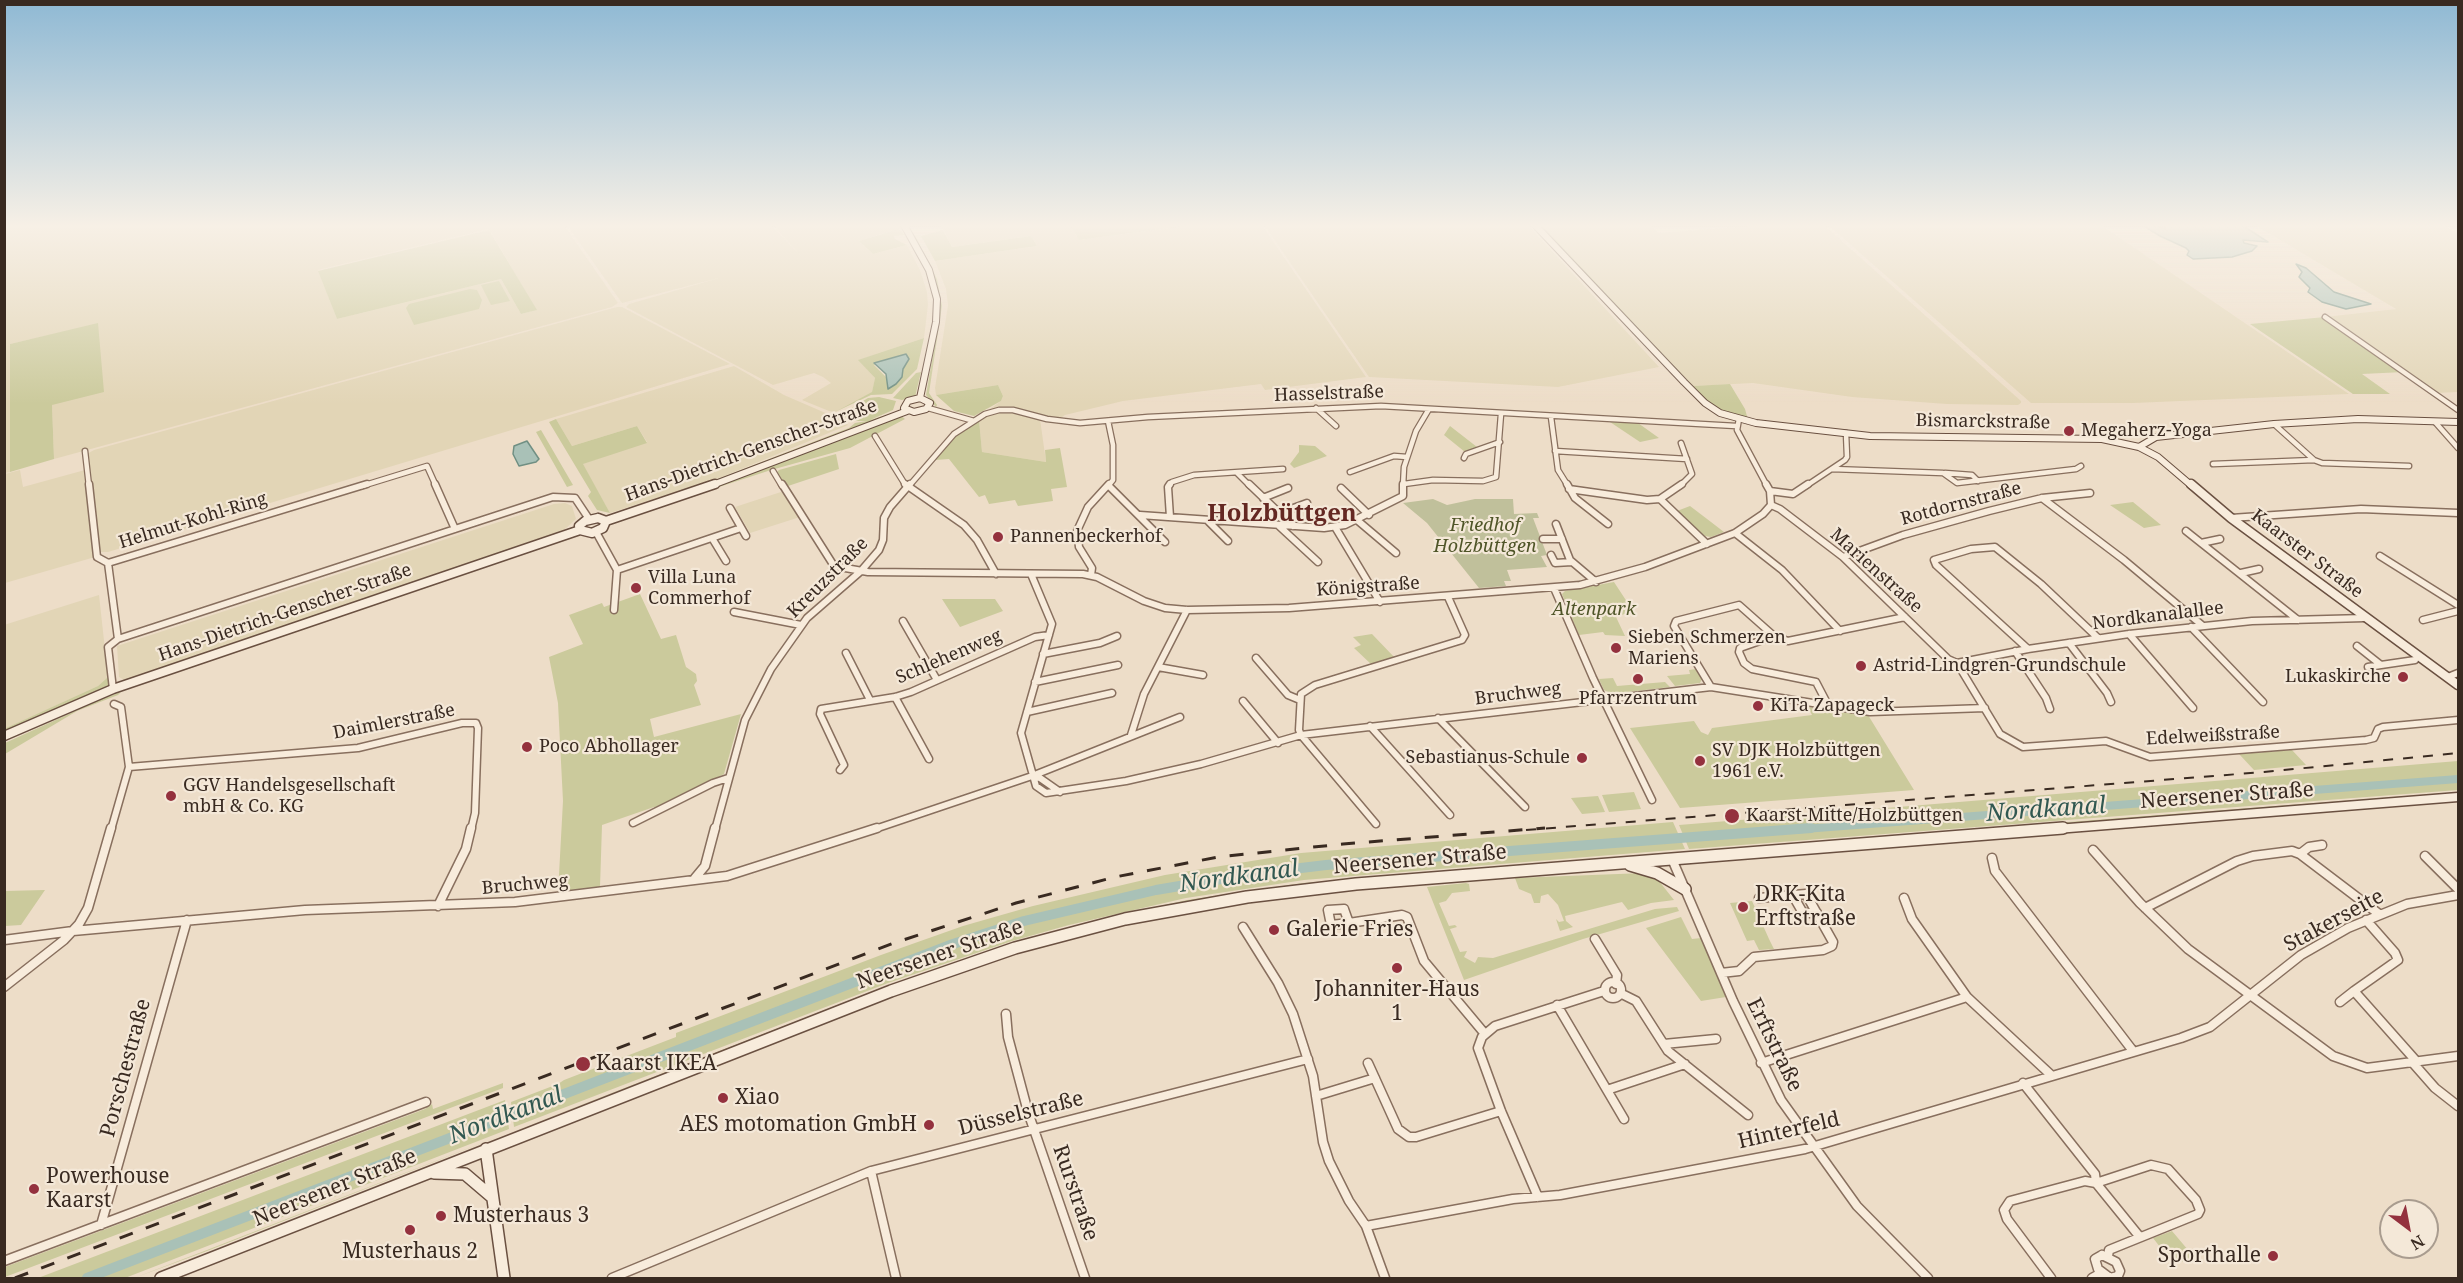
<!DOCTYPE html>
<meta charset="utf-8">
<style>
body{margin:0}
#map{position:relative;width:2463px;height:1283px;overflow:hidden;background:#edddc8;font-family:"Noto Serif",serif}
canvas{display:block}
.frame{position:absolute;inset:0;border:6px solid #392a21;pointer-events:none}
.north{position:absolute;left:2379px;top:1199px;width:60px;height:60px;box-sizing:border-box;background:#f4e8d8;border:2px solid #a99c8f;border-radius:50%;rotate:148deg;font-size:16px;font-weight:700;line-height:24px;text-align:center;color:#392a21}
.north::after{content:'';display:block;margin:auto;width:21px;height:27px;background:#94313e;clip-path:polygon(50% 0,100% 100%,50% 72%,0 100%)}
</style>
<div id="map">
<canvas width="2463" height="1283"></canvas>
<div class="frame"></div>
<div class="north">N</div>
</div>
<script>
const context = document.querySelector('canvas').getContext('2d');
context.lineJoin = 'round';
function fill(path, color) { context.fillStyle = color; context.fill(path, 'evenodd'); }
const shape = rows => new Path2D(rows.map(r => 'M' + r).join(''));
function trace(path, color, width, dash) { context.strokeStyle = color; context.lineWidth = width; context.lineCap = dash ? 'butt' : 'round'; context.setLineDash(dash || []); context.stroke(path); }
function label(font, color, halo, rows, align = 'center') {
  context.font = font + ' "Noto Serif",serif'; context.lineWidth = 4.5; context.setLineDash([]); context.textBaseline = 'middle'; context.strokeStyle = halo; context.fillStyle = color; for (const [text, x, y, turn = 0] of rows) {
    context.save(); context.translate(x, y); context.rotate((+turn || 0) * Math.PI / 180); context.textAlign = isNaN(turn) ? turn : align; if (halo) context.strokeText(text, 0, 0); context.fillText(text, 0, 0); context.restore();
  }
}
const farmland = shape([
 [5,225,564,225,618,303,612,307,54,459,52,405,98,324,10,344,10,472,5,473],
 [489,229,536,310,521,314,501,279,337,319,318,270],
 [567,225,771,225,801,256,773,225,899,225,904,232,899,229,859,241,873,254,907,245,920,270,927,292,928,305,924,338,859,360,875,378,872,393,835,412,829,411,802,400,831,383,823,377,814,373,773,385,626,307,629,304,719,278,622,303],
 [941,225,1070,225,1079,240,1192,225,1262,225,1366,377,1265,390,1261,384,1123,401,1065,415,1059,419,1014,408,990,409,1001,401,1003,396,998,385,936,395,935,388,948,305,946,289,935,261,1037,246,1031,236,952,247],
 [1264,225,1528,225,1659,367,1558,387,1369,377],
 [1542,225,1651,225,1658,233,1765,225,1824,225,2021,401,2021,403,2018,405,1947,404,1852,397,1753,383,1693,386],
 [1828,225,2101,225,2349,394,2133,403,2031,403],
 [2255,225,2443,225,2458,233,2458,392,2434,393,2325,317,2396,309],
 [617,307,622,307,730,364,108,552,99,552,87,454,94,450],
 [734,366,784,395,844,421,848,425,722,477,610,513,582,464,647,442,637,426,572,446,556,419],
 [1012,411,1040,419,1046,462,982,452,979,420,995,412],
 [20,470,23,487,85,470,95,557,5,583,5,474],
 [784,491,800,517,750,533,735,507],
 [565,503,572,506,576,519,564,530,124,680,119,677,117,646,554,504],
 [99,595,108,677,98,686,5,729,4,625]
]);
const green = shape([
 [1070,225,1192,225,1079,240],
 [1538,225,1542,225,1693,386,1730,384,1745,409,1748,420,1719,410,1705,399],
 [899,229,905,235,894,236,895,239,907,245,873,254,859,241],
 [489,230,537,310,521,314,501,279,337,319,318,271],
 [943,230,952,247,1031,236,1037,246,935,261,921,236],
 [915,235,937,279,942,306,929,393,937,405,936,407,926,395,939,320,938,290,930,268,913,236],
 [499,281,510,301,491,305,481,285],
 [470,289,477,290,482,300,479,309,414,325,406,308,409,304],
 [2325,317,2404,372,2362,374,2390,394,2353,394,2250,324],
 [98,323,104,392,52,405,54,459,10,472,10,344],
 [924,338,917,369,892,394,871,395,835,412,872,392,875,378,858,360],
 [902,355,909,359,903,369,887,378,874,365],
 [921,372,915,397,902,400,893,398,916,373],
 [998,385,1003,396,1001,401,974,416,954,411,936,395],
 [879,397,896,401,893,410,870,420,896,412,739,474,697,487,849,428,855,423,867,421,855,421,840,415,868,398],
 [900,415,905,419,850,448,771,470,627,517,739,478],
 [556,419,572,446,637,426,647,443,583,464,610,513,597,510,588,496,591,492,549,422],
 [979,420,982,452,1046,462,1045,450,1060,448,1067,487,1051,489,1053,501,1018,506,1015,500,989,504,985,495,979,497,949,459,935,460,956,436],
 [1610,422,1638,423,1659,438,1640,442],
 [1450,426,1477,447,1465,452,1444,435],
 [541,430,573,485,567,487,536,432],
 [1299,445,1315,446,1327,456,1294,468,1290,464,1299,452],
 [836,454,839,469,785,487,776,473,779,470],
 [2133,502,2161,525,2144,528,2110,505],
 [1690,506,1711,522,1724,532,1711,537,1705,536,1677,511],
 [1614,582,1633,611,1616,617,1625,636,1605,635,1603,632,1579,635,1562,594,1565,591],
 [640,594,661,639,676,635,686,667,696,674,697,681,694,685,701,705,650,719,654,737,741,714,724,774,655,811,654,807,602,825,600,887,558,893,563,801,558,703,549,657,583,644,569,615,602,603,604,607],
 [942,599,995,599,1003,611,960,627],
 [1372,634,1395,658,1372,665,1354,648,1361,645,1353,637],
 [1696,669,1702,679,1700,683,1675,686,1667,676,1690,674,1689,670],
 [108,677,109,685,101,691,5,732,4,729,98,686],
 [1613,678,1617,686,1665,682,1670,687,1612,694,1604,690,1599,679],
 [121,692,118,695,77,711,5,754,5,743,102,699],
 [1808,707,1868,715,1914,790,1680,808,1630,728,1694,721,1701,732,1708,735,1712,728,1812,715],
 [2292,750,2306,765,2254,770,2239,754],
 [2458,761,2458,777,2263,792,2266,796,2458,781,2458,790,1689,849,1679,825],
 [1634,792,1641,809,1609,812,1602,795],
 [2458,792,2458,794,1692,851],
 [1598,796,1605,812,1582,814,1571,798],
 [1673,822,1685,849,1304,880,1186,898,1069,925,1012,941,888,983,514,1127,511,1102,558,1084,564,1080,676,1037,676,1033,881,955,963,926,1033,906,1165,875,1301,853],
 [1684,852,1686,853,1357,879,1246,892,890,986,517,1130,889,985,1014,944,1123,914,1187,900,1303,883],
 [1644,873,1652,875,1659,881,1674,900,1651,903,1628,910,1622,902,1565,916,1566,921,1573,927,1560,931,1556,919,1559,922,1564,921,1558,905,1548,894,1541,896,1540,903,1534,903,1531,894,1519,889,1515,878],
 [1466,883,1469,884,1470,891,1452,893,1446,901,1439,903,1449,926,1455,925,1457,927,1450,929,1460,952,1467,951,1464,957,1475,963,1478,957,1493,958,1655,909,1677,907,1679,911,1583,939,1464,980,1427,887],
 [45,890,21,925,5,926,5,891],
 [1752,901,1769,939,1774,949,1759,950,1754,940,1747,941,1730,903],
 [1681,917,1692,939,1701,938,1726,997,1701,1001,1646,928],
 [503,1083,503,1088,5,1277,5,1267,425,1109,432,1104,433,1109],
 [505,1100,509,1129,125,1278,38,1278],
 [510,1132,207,1251,134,1278,207,1250],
 [2172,1231,2194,1257,2174,1265,2153,1238]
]);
const cemetery = shape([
 [1433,499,1447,505,1475,499,1513,499,1514,514,1537,513,1539,518,1533,518,1547,555,1541,556,1547,567,1507,570,1511,581,1504,581,1506,586,1479,588,1427,523,1403,503]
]);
const water = shape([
 [2142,225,2154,225,2165,229,2165,225,2242,225,2268,242,2243,240,2244,243,2257,246,2252,251,2232,257,2193,259,2187,255,2189,251,2186,248,2160,236,2142,225],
 [2296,264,2306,268,2334,292,2371,304,2346,309,2322,302,2308,292,2310,288,2299,277,2302,272,2296,264],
 [906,354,909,359,903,369,902,377,896,384,888,389,886,374,874,363,906,354],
 [527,441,539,459,536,462,519,466,513,454,514,446,527,441]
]);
const canalFar1 = shape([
 [1791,830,2458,779]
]);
const canal = shape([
 [87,1278,953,944,1024,921,1156,890,1251,874,1326,865,1811,828]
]);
const streetFar2 = shape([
 [2325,317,2458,410],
 [928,408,974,421],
 [1316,408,1336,426],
 [1551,417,1558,470,1568,486],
 [1739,419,1737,430,1767,486],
 [2435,422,2458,448],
 [875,436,906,486],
 [85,451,89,486],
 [1555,451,1687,459],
 [1464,458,1466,454,1500,442],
 [2314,460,2322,463,2409,466],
 [2213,464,2314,460,2274,424],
 [1832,469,1943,473,1957,483,2076,469,2081,466],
 [773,471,782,486],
 [1350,472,1394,456,1407,457],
 [1237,473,1250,486],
 [1945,473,1972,475,1978,481],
 [1404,484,1433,480,1483,481,1496,477,1501,414],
 [362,486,427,466,436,486],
 [909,486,954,434,985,414,999,410,1013,410,1047,419,1080,423,1148,417,1381,406,1736,426],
 [1108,486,1113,480,1113,445,1108,421],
 [1169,486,1172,482,1194,475,1283,469],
 [1403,486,1404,467,1416,431,1429,409],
 [1680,486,1692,474,1681,443],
 [1806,486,1845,460,1847,457,1846,433]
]);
const streetFar1 = shape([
 [89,484,97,557,108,563],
 [435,484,455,529],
 [782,484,834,566,868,572,1083,574,1097,577,1144,601,1165,608,1187,610,1289,608,1580,585,1645,567,1735,533,1763,514,1771,505,1770,491,1766,484],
 [905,484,964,525,977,540,996,574],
 [1249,484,1293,526],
 [1567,484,1575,498,1608,524],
 [1109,486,1165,542],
 [1341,488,1369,515],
 [1569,489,1647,500,1660,499,1682,484],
 [1770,491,1793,494,1808,484],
 [1263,498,1288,488],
 [2042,498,2124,560,2203,626],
 [1660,499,1707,544],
 [1771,505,1780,509,1843,557,1948,659,1957,663],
 [730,508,746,536],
 [1280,513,1307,503],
 [1140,515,1324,528,1345,525,1403,496,1403,484],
 [1170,517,1168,487,1170,484],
 [2231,518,2361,509,2458,513],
 [1357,520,1396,553],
 [1208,521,1228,541],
 [1556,524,1570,560,1596,582],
 [1279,526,1318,562],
 [1335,527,1380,602],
 [2186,531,2298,620],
 [596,532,617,570,614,610],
 [1735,533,1782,570,1840,631],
 [712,538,726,561],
 [1543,539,1562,539],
 [2201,543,2220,539],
 [1551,555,1555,563,1572,562],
 [2380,556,2458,605],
 [1843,557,1903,535,1989,511,2042,498,2090,493],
 [108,563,367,484],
 [108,563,118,639],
 [617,570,741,528],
 [2241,573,2259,569],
 [1031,574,1052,624,1021,733,1036,786,1046,793,1126,781,1201,764,1301,735,1711,687,1870,712,1985,708],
 [1091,575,1092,568,1079,547,1077,531,1088,507,1109,484],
 [1554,588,1593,678,1652,800],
 [734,612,801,625],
 [2423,620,2458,611],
 [903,621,937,680],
 [2191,627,2263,702],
 [2129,634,2193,708],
 [2069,643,2107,693,2111,702],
 [2357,646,2381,665,2415,660],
 [2028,649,1936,565,1934,560,1971,549,1995,547,2041,584,2098,638],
 [2015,651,2046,698,2050,709],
 [846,653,870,700],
 [1043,654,1100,643,1117,636],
 [1256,658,1288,695,1300,700],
 [1957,663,2000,734,2023,747,2106,741,2150,757,2366,740,2374,738,2378,729,2383,727,2458,720],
 [1957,663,2028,649,2129,634,2252,621,2365,618],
 [1158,667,1203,675],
 [2368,667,2381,665],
 [2448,677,2458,673],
 [1035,682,1118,665],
 [1711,687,1674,626,1676,621,1739,605,1774,636],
 [113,689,108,647,118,639,553,497,575,498,589,519],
 [895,697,929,759],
 [1243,701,1278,743],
 [1828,705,1816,682,1752,669,1744,663,1739,652,1740,648,1774,636,1788,641,1905,617],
 [1027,712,1112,693],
 [1438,718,1525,807],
 [1370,726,1450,815],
 [1131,735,1144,694,1187,610],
 [129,767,358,748,462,723,476,723,478,728,475,813,471,830],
 [840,770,844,765,820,714,821,709,895,697,911,692,1035,637,1049,635],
 [1032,776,1040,778,1060,792],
 [633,823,713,783,728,778],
 [1376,824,1301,735,1299,730,1301,694,1315,685,1462,640,1465,635,1448,597],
 [111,830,129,767,121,707,114,704],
 [715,830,745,720,771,669,807,618,861,571,879,550,883,540,884,518,890,507,910,484],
 [872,830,1032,776,1180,717]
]);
const street = shape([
 [2093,850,2140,903,2188,949,2333,1056,2367,1068,2458,1056],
 [2300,854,2309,847,2322,845],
 [2425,856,2458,889],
 [1992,858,1995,871,2133,1051],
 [1672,859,1733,1001,1781,1100,1857,1206,1928,1278],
 [695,878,705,866,715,828],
 [1792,894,1803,913,1817,913],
 [1904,898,1912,919,1967,997,2051,1075],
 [438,906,466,849,471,828],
 [2145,908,2237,861,2253,856,2292,851,2300,854,2379,914],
 [1344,909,1349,923,1331,925,1328,910,1344,909],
 [2366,920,2395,953,2398,960,2354,991,2417,1062],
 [1349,923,1402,915,1407,917,1424,961,1485,1034],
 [1243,927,1278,983,1293,1014,1313,1076,1323,1142,1329,1161,1349,1201,1366,1226,1385,1278],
 [1595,939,1617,975,1616,984],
 [4,940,73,931,305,910,515,902,727,876,877,828],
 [1721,973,1739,971,1754,957,1823,950,1832,946,1833,942,1806,894,1759,898],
 '1605 990a8 8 0 1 1 16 0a8 8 0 1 1-16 0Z',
 [4,987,64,940,79,924,88,908,111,828],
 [1622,994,1636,1001,1668,1051,1748,1115],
 [2340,1002,2354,991],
 [1557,1005,1624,1119],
 [1006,1014,1008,1037,1028,1112,1085,1278],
 [1664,1044,1716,1039],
 [1368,1063,1398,1129,1409,1137,1416,1137,1501,1111],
 [1761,1063,1967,997],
 [2413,1063,2435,1088,2458,1106],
 [2023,1083,2095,1174,2096,1183],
 [1607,1090,1685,1064],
 [1316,1096,1375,1078],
 [871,1171,896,1278],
 [2096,1183,2139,1236],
 [1538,1197,1501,1111,1478,1048,1482,1037,1495,1026,1604,991],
 [101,1225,187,920],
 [1366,1226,1513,1199,1560,1195,1805,1149,2181,1038,2210,1027,2301,955,2348,928,2407,904,2458,895],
 [2102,1255,2116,1262,2120,1271,2118,1276,2110,1278,2098,1269,2095,1259,2102,1255],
 [4,1261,426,1102],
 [612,1278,871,1171,1308,1059],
 [2051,1278,2007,1219,2004,1210,2010,1201,2085,1181,2096,1183,2151,1165,2168,1169,2196,1200,2200,1210,2198,1214,2109,1250,2108,1256],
 [2092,1278,2101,1273]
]);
const secondaryFar2 = shape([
 [904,225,929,270,937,299,936,322,920,398],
 [1535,225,1684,382,1705,403,1720,413,1756,423,1870,436,2102,439,2139,447,2158,457,2192,486],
 [920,398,930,403,926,409,914,412,904,408,908,401,920,398],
 [2139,447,2156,437,2274,424,2358,419,2458,422],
 [710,486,907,411]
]);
const secondaryFar1 = shape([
 [2191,484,2231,518,2458,685],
 [598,518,606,521,603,528,592,533,580,530,579,526,585,521,598,518],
 [606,521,715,484],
 [4,736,113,689,580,530],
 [2044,830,2458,797]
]);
const secondary = shape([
 [1630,865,1657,873,1685,889],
 [486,1149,504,1278],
 [434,1173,465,1174,492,1197],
 [161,1278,891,991,1015,948,1125,919,1247,897,1356,884,2063,828]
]);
const railFar1 = shape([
 [1526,830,2264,772,2458,753]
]);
const rail = shape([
 [15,1278,894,943,1016,903,1115,877,1218,857,1343,844,1545,828]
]);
const markers = [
 [2069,431,6,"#94313e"],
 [998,537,6,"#94313e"],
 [636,588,6,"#94313e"],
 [1616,648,6,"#94313e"],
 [1861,666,6,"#94313e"],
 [2403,677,6,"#94313e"],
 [1638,679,6,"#94313e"],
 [1758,706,6,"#94313e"],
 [527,747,6,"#94313e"],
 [1582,758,6,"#94313e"],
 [1700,761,6,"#94313e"],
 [171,796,6,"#94313e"],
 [1732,816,8,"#94313e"],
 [1743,907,6,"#94313e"],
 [1274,930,6,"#94313e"],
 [1397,968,6,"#94313e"],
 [583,1064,8,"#94313e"],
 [723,1098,6,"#94313e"],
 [929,1125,6,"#94313e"],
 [34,1189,6,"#94313e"],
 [441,1216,6,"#94313e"],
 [410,1230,6,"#94313e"],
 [2273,1256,6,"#94313e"]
];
const streetNames = [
 ["Hasselstraße",1329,394,-2],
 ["Bismarckstraße",1983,422,1],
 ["Hans-Dietrich-Genscher-Straße",751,451,-20],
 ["Rotdornstraße",1961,504,-15],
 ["Helmut-Kohl-Ring",193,521,-17],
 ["Kaarster Straße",2307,554,37],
 ["Marienstraße",1876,571,42],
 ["Kreuzstraße",828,578,-45],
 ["Königstraße",1368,587,-4],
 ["Hans-Dietrich-Genscher-Straße",285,613,-19],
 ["Nordkanalallee",2158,616,-7],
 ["Schlehenweg",949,657,-23],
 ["Bruchweg",1518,694,-7],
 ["Daimlerstraße",394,722,-11],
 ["Edelweißstraße",2213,736,-3],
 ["Bruchweg",525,885,-5]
];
const poiNames = [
 ["Megaherz-Yoga",2081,431],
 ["Pannenbeckerhof",1010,537],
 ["Villa Luna",648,578],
 ["Commerhof",648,599],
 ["Sieben Schmerzen",1628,638],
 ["Mariens",1628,659],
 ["Astrid-Lindgren-Grundschule",1873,666],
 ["Lukaskirche",2391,677,"right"],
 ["Pfarrzentrum",1638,699,"center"],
 ["KiTa Zapageck",1770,706],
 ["Poco Abhollager",539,747],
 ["SV DJK Holzbüttgen",1712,751],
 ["1961 e.V.",1712,772],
 ["Sebastianus-Schule",1570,758,"right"],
 ["GGV Handelsgesellschaft",183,786],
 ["mbH & Co. KG",183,807],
 ["Kaarst-Mitte/Holzbüttgen",1746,816]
];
const parkNames = [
 ["Friedhof",1485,526],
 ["Holzbüttgen",1485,547],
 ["Altenpark",1594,610]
];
const nearStreetnames = [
 ["Neersener Straße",2227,796,-4],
 ["Neersener Straße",1420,860,-5],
 ["Stakerseite",2334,921,-28],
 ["Neersener Straße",940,955,-19],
 ["Erftstraße",1774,1045,64],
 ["Porschestraße",126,1068,-75],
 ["Düsselstraße",1021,1114,-14],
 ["Hinterfeld",1789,1131,-13],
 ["Neersener Straße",335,1188,-22],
 ["Rurstraße",1075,1193,71]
];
const nearPoinames = [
 ["DRK-Kita",1755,895],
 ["Erftstraße",1755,919],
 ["Galerie Fries",1286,930],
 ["Johanniter-Haus",1397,990,"center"],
 ["1",1397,1014,"center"],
 ["Kaarst IKEA",596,1064],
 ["Xiao",735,1098],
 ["AES motomation GmbH",917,1125,"right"],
 ["Powerhouse",46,1177],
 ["Kaarst",46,1201],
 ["Musterhaus 3",453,1216],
 ["Musterhaus 2",410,1252,"center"],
 ["Sporthalle",2261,1256,"right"]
];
const districtNames = [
 ["Holzbüttgen",1282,514]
];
const nearWaternames = [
 ["Nordkanal",2046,810,-4],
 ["Nordkanal",1239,877,-8],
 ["Nordkanal",506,1116,-21]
];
fill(farmland, '#e2d5b6');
fill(green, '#cbca9c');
fill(cemetery, '#c0c09b');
fill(water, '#a9c1b7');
trace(water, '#708f83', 1.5);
trace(canalFar1, '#a9c1b7', 8);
trace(canal, '#a9c1b7', 10);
trace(streetFar2, '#886f5e', 7);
trace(streetFar1, '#886f5e', 9);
trace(street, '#886f5e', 11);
trace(secondaryFar2, '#6a5041', 8);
trace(secondaryFar1, '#6a5041', 11);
trace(secondary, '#6a5041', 14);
trace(streetFar2, '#f8ecdc', 4.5);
trace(streetFar1, '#f8ecdc', 6);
trace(street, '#f8ecdc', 8);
trace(secondaryFar2, '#f8ecdc', 6);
trace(secondaryFar1, '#f8ecdc', 8);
trace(secondary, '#f8ecdc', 11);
trace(railFar1, '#392a21', 2, [10, 10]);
trace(rail, '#392a21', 3, [14, 14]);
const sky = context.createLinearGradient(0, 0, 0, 404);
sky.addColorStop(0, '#8fb9d4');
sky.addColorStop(0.56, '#f7f0e6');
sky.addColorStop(1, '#f7f0e600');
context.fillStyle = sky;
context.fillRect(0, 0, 2463, 404);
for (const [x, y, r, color] of markers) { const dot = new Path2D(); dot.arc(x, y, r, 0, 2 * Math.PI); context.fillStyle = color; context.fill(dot); trace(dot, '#f4e8d8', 2); }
label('18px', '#392a21', '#f4e8d8', streetNames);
label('18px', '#392a21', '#f4e8d8', poiNames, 'left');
label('italic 18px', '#4f5528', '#f4e8d8', parkNames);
label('21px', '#392a21', '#f4e8d8', nearStreetnames);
label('21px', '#392a21', '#f4e8d8', nearPoinames, 'left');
label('bold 24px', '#642822', '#f4e8d8', districtNames);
label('italic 24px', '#315851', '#f4e8d8', nearWaternames);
</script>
